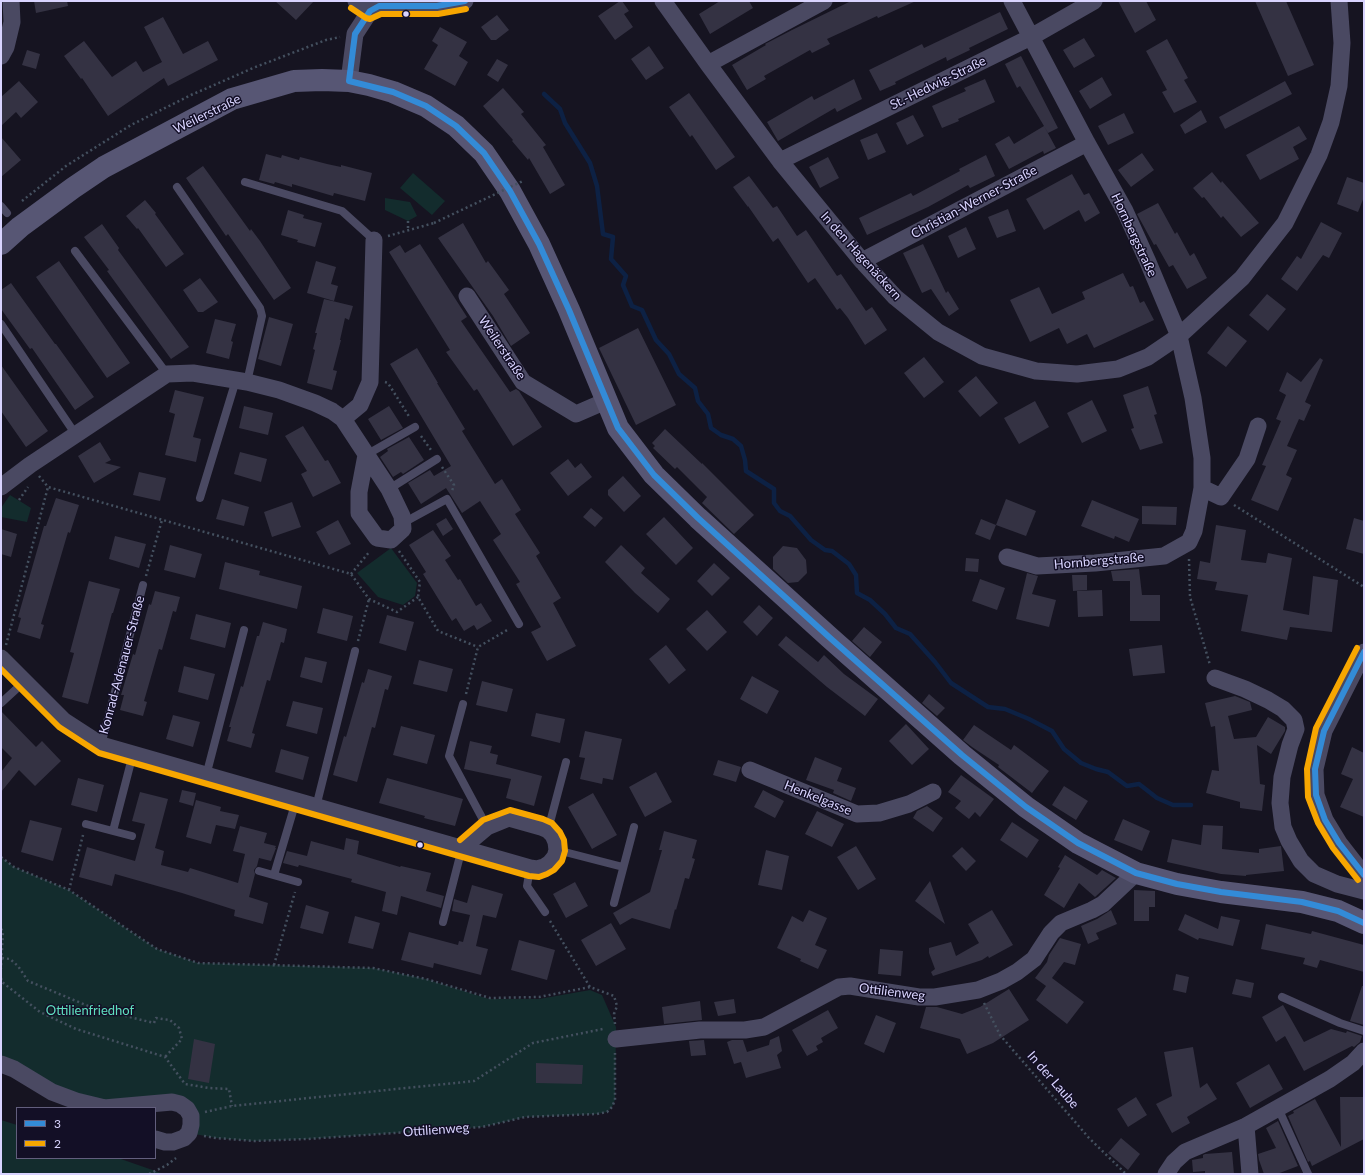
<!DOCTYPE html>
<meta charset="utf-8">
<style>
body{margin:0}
#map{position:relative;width:1365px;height:1175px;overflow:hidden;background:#161421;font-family:Lato,sans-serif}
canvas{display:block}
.frame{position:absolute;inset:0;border:2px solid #d9d4ff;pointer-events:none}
.legend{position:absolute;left:16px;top:1107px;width:140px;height:52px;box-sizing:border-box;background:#130f26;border:1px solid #625e7d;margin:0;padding:5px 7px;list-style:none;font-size:12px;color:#d9d4ff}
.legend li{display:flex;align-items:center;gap:8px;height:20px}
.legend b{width:20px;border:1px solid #625e7d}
</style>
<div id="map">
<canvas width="1365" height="1175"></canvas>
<div class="frame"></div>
<ul class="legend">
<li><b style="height:5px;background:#338bd7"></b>3</li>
<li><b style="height:5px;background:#f7a600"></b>2</li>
</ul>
</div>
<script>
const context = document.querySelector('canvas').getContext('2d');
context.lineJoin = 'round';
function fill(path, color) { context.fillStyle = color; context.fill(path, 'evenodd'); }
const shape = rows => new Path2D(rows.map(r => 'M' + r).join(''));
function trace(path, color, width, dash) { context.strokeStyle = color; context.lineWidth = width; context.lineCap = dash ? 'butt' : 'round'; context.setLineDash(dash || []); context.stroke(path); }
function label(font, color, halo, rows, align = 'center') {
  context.font = font + ' Lato,sans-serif'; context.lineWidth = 3; context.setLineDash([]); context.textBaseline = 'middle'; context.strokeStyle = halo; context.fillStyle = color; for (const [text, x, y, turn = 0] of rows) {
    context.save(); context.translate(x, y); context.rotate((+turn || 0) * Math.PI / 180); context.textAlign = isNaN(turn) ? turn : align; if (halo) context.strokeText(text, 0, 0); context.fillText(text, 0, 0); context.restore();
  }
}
const green = shape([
 [413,173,445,201,432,215,400,188],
 [385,198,410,202,417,216,408,221,385,210],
 [10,495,31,508,27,522,1,517,1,508],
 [391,548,417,583,415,596,403,605,378,597,357,573],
 [1,857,14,867,69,890,157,949,198,963,373,968,426,979,489,999,539,999,590,990,602,995,616,1027,615,1100,612,1107,607,1112,597,1114,525,1117,482,1127,307,1139,254,1141,216,1138,189,1133,187,1109,104,1108,1,1064],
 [1,1120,17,1125,17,1158,118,1158,164,1174,1,1174]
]);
const stream = shape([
 [544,94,560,109,565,123,590,163,597,186,603,234,613,237,611,259,626,276,623,285,632,306,642,310,656,340,669,354,679,374,695,388,698,401,708,414,711,428,721,435,733,439,741,446,745,460,746,471,774,489,774,503,780,511,790,516,811,540,825,550,832,551,849,564,856,575,857,593,870,600,885,614,896,628,910,634,935,662,951,683,988,707,1005,709,1029,719,1052,731,1064,749,1081,763,1096,769,1108,772,1127,786,1139,784,1157,798,1173,805,1191,805]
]);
const building = shape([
 [34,1,67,1,68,6,36,13],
 [275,1,314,1,296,20],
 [620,1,622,1,629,11,624,14,633,27,615,40,598,16],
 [720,1,749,1,753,8,710,34,699,14],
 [851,1,916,1,878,18,877,16,827,39,830,44,812,53,810,50,764,76,766,79,747,90,732,65,766,45,765,44,792,30],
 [1118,1,1146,1,1156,20,1135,33],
 [1255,1,1286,1,1314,65,1288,76],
 [1000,12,1008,29,969,48,970,50,947,61,946,57,895,82,896,84,880,91,869,70,922,44,924,48],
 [497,15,509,30,496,40,491,40,481,27],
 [163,17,183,54,208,41,218,60,168,86,164,78,108,116,82,78,81,79,64,56,84,41,112,77,136,61,143,72,162,62,144,27],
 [440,27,467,42,459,56,468,62,455,86,424,69,438,45,432,41],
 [1084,38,1095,56,1074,68,1063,50],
 [1167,39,1188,78,1184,80,1197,102,1174,113,1162,92,1167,90,1146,51],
 [649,46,664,68,646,80,631,59],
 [27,50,40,54,36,69,22,65],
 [1021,56,1058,128,1048,133,1044,126,1056,148,1044,154,1043,151,1009,169,995,144,1009,136,1014,144,1044,126,1020,86,1017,88,1005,64],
 [497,59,508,65,498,82,487,75],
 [1102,77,1112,95,1090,109,1079,91],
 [854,79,862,99,837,112,835,108,778,141,767,122,812,96,814,100],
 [985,79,995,102,958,119,959,121,942,128,932,106,966,91,964,88],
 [19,81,38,102,21,118,16,112,1,126,1,97],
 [1285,81,1292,94,1225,129,1219,117],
 [503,88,524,112,521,114,546,145,543,147,565,185,550,194,529,158,528,160,512,141,513,140,483,106],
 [689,93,735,157,716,170,692,135,690,137,669,107],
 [1201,110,1207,122,1185,134,1180,125],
 [1124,113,1134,133,1108,145,1098,126],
 [913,115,924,136,907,145,896,123],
 [1299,126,1307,139,1293,147,1299,159,1260,180,1246,155],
 [877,133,886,152,868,160,860,140],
 [1,137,21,160,1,177],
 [1142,153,1154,170,1131,187,1118,170],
 [266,154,281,158,282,155,299,160,300,157,327,164,341,167,341,165,372,173,365,201,334,193,333,196,292,184,292,187,275,182,274,184,259,180],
 [986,155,995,176,970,188,968,185,928,207,867,235,859,218,911,193,913,196,960,171,959,169],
 [828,157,839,178,820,188,809,167],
 [203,166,250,231,251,229,260,241,291,288,274,300,242,254,228,234,226,236,186,178],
 [1212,172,1221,183,1222,181,1259,223,1241,237,1223,216,1221,218,1204,197,1202,198,1193,188],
 [1072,174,1084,195,1089,193,1100,213,1085,222,1079,210,1044,230,1026,199],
 [749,176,773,208,777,206,797,236,806,230,837,276,841,274,866,311,872,307,887,330,865,345,848,318,840,308,837,310,815,278,808,283,778,238,773,242,748,206,748,207,733,187],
 [1347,177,1364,183,1364,197,1358,212,1337,204],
 [145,200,156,213,155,214,184,254,166,267,138,228,137,229,126,216],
 [1158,203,1175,234,1177,232,1190,256,1194,253,1207,278,1187,289,1173,265,1169,267,1156,244,1154,245,1137,214],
 [1008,209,1016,231,997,238,988,217],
 [288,210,304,215,303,218,322,223,315,247,297,242,298,240,281,235],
 [1321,222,1342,233,1329,258,1323,255,1297,291,1281,279,1297,256,1301,259],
 [463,223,486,263,488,261,509,290,504,294,530,333,511,346,493,316,438,238],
 [102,224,119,248,118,250,189,347,171,359,107,271,109,270,84,237],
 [966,227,976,249,958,258,948,236],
 [420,244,467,317,461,321,510,392,516,389,519,391,542,427,513,446,477,389,474,391,446,352,450,350,389,252,400,245,405,253],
 [923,244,946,293,948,291,959,309,949,316,931,289,922,293,903,253],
 [59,261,130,363,107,378,36,277],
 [316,261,336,267,331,284,338,286,334,301,307,293],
 [1123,273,1130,287,1133,286,1140,303,1144,301,1154,320,1094,348,1087,334,1067,344,1059,328,1030,342,1010,300,1039,287,1052,314,1085,299,1082,292],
 [200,278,218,302,203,312,198,312,183,290],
 [11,283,55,344,56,344,94,397,75,410,32,348,30,349,1,309,1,290],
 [1267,294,1286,309,1268,331,1249,315],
 [324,299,353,306,349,320,345,318,340,340,341,340,333,370,337,371,332,390,307,383,315,350,313,349,317,333,315,333],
 [269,317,293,324,281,366,258,359],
 [215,319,236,324,231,341,233,342,229,359,206,353],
 [1228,326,1247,341,1226,367,1207,353],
 [638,328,676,405,636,425,599,348],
 [417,348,438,383,437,383,465,429,462,431,495,484,502,479,521,510,515,514,540,553,536,556,561,598,553,603,576,646,547,661,531,632,541,627,516,584,520,582,493,540,501,534,480,501,462,513,446,488,421,504,408,483,430,470,434,476,451,466,390,364],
 [924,357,944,382,924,398,904,373],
 [1320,358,1323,360,1305,402,1311,405,1304,421,1299,419,1287,446,1297,450,1286,475,1292,478,1278,511,1251,500,1266,466,1262,465,1281,421,1276,419,1286,395,1279,391,1287,372,1301,382],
 [1,365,48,431,26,447,1,411],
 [976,376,998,403,980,417,958,391],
 [1148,386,1157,414,1154,415,1163,443,1140,450,1131,429,1134,428,1123,395],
 [175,390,204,397,193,437,201,439,196,462,165,455,175,414,169,412],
 [1092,400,1107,431,1082,443,1067,413],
 [1035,401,1049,427,1019,444,1004,418],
 [244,406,273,413,268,435,239,428],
 [389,406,403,428,381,440,368,419],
 [303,426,325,461,328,460,341,483,313,497,301,474,307,471,285,436],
 [665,429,702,464,702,463,754,515,734,534,702,503,707,497,677,467,675,469,653,448,655,446,652,443],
 [409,437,424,460,403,474,401,472,393,477,380,457,388,451,387,449],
 [100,442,111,460,105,463,121,467,94,483,78,456],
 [240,452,267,459,261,482,234,474],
 [568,459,575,468,581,463,592,477,568,496,550,473],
 [139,472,166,478,160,501,133,495],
 [623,476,641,496,624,512,608,495,608,490],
 [56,498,79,505,70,533,68,532,41,624,44,625,40,639,17,632,21,618,18,617,44,526,46,526],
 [222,499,249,507,244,526,216,519],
 [1006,499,1036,511,1026,536,996,525],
 [1092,500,1139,519,1129,542,1115,536,1114,539,1081,526],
 [292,502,301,527,272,537,264,512],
 [1142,506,1177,507,1176,525,1142,524],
 [591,508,603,518,595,527,583,517],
 [664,517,693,548,676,565,646,534],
 [446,518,453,529,443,536,436,524],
 [1354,518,1364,521,1364,554,1346,549],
 [981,519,996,525,990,540,975,534],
 [338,520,351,544,329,555,316,532],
 [1216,525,1246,530,1241,560,1266,563,1268,553,1292,558,1283,610,1309,615,1313,576,1338,580,1332,632,1290,627,1287,640,1241,631,1248,595,1215,590,1217,582,1197,579,1200,561,1210,563],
 [1,529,17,534,11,557,1,554],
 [433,530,451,556,445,560,458,580,460,579,476,606,481,603,492,621,477,630,474,625,464,631,456,618,452,621,423,574,426,572,409,545],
 [115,536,146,544,139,568,109,559],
 [170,545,202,554,195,578,164,570],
 [621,545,645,568,641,573,670,599,658,613,635,593,605,562],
 [783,546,797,548,806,560,807,573,798,582,788,583,773,569,773,557],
 [966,558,979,559,978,572,965,571],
 [225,562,260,571,259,575,302,586,297,609,219,589],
 [714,563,730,578,712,596,697,581],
 [1139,569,1142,595,1160,595,1160,621,1130,621,1130,581,1113,581,1111,571],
 [1027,573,1038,576,1032,594,1056,600,1049,627,1016,619],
 [1072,575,1087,575,1087,590,1073,591],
 [980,579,1005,588,997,610,972,601],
 [89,581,120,589,113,613,112,613,88,704,62,697,74,653,70,652],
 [1102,590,1103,616,1078,617,1077,591],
 [155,591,180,597,176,612,173,611,162,650,159,649,144,701,147,702,143,716,120,710,124,695,121,695,133,654,135,655,149,604,151,605],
 [759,605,773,618,757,636,743,622],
 [323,608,353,616,347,641,317,633],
 [707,610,727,632,707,651,686,629],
 [196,614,231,623,225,648,190,639],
 [387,615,414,622,406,651,379,643],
 [263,622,287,629,284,643,281,642,270,681,267,680,252,733,255,734,251,748,227,741,231,727,229,727,241,686,243,687,257,636,259,636],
 [864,627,882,642,870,657,852,641],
 [786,636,818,662,824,655,844,674,878,699,865,716,827,687,778,645],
 [666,645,686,670,669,684,649,659],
 [1162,645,1165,673,1133,676,1129,649],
 [305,657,327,662,322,683,300,677],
 [419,660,453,669,447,692,413,684],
 [184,666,215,674,208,700,178,692],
 [368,669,392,676,388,690,385,689,375,728,372,727,357,782,333,775,344,736,346,737,362,682,364,683],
 [752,676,779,691,767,714,740,699],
 [482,681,513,689,507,712,476,705],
 [929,694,945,708,937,716,922,703],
 [1235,696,1250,702,1252,710,1228,716,1234,739,1256,737,1268,717,1285,727,1285,731,1271,754,1257,745,1260,784,1265,785,1262,811,1240,808,1240,802,1206,793,1212,770,1219,771,1215,726,1211,727,1205,703],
 [293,701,323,708,317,734,286,726],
 [1,711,36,747,42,741,61,761,35,786,19,770,1,792,1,772,12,758,1,747],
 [536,713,565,719,560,743,531,736],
 [173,715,200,722,193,747,166,739],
 [906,724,929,749,912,765,889,741],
 [974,725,1011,750,1014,745,1049,771,1032,793,998,767,999,765,972,747,963,740],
 [401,726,435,735,427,764,393,755],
 [585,731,622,739,613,780,603,778,602,784,580,779,585,758,579,757],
 [470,741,492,746,490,753,498,755,496,764,542,776,534,806,506,798,511,779,464,769],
 [1352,747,1364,753,1364,817,1340,807,1353,779,1341,774],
 [281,749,309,757,303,780,275,772],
 [815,757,842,768,837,781,856,788,851,801,833,793,834,790,806,780],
 [718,760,741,767,736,782,713,775],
 [656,772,672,802,645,817,629,787],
 [961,775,994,799,980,817,975,812,969,819,955,808,961,801,948,792],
 [78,778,104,785,97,812,71,805],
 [387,778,463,799,455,826,424,818,425,816,379,803],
 [1064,786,1088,801,1076,820,1052,805],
 [182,790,196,793,193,806,179,802],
 [763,790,784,801,775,818,754,807],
 [140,792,168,799,155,848,164,851,161,865,188,872,190,868,238,883,245,854,233,851,240,826,267,833,264,843,276,846,275,848,276,848,271,861,259,858,257,866,254,870,255,874,249,897,268,903,263,924,234,916,235,910,182,893,115,874,112,886,79,877,87,847,135,861,145,824,132,821],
 [593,793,617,835,592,849,568,807],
 [196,800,221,807,220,811,239,815,235,829,216,825,211,844,186,837],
 [927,806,943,818,933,832,913,818,917,811],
 [817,811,844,824,832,847,805,834],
 [1123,819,1150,831,1142,851,1114,840],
 [30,820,62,828,53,861,21,852],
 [1012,822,1039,840,1027,858,1000,840],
 [1203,825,1223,826,1222,849,1259,853,1259,849,1281,846,1284,871,1246,875,1246,876,1221,874,1167,862,1172,839,1201,845],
 [664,831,697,840,692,858,695,859,689,879,685,878,676,910,675,909,670,929,632,918,620,925,613,913,650,892,662,850,659,850],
 [346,838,359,841,357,854,400,867,401,866,431,873,426,891,444,896,441,908,401,896,397,915,382,911,386,892,351,882,352,879,299,865,298,867,283,863,287,851,307,856,311,841,344,850],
 [856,846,876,879,858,890,837,857],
 [962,847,976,861,966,871,952,856],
 [766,850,789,856,782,890,758,885],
 [1065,855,1097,875,1102,870,1116,878,1095,897,1079,883,1064,908,1044,895,1060,868,1058,867],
 [930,881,945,924,915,901],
 [575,882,588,906,566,918,553,894],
 [472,885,503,894,496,918,483,915,476,946,488,949,481,975,434,963,433,968,401,960,409,932,458,945,459,941,463,942,470,915,452,911,454,899,467,903],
 [1134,890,1155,891,1155,907,1149,907,1149,921,1134,921],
 [306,905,329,912,323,934,300,928],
 [809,910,827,918,815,945,827,950,818,969,800,961,801,959,777,948,792,916,803,922],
 [992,910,1013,945,989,958,988,956,982,960,933,976,931,972,935,969,929,953,929,948,951,942,956,956,979,943,968,924],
 [1111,910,1117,924,1096,933,1099,939,1088,944,1081,926,1097,919],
 [1185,914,1218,929,1221,916,1240,920,1233,946,1199,938,1198,940,1178,930],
 [355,916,380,923,373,949,348,943],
 [611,923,626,949,596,966,581,940],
 [1266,924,1311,934,1312,931,1364,945,1364,972,1320,960,1317,968,1303,964,1305,958,1261,949],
 [1060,938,1081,944,1075,965,1064,962,1052,978,1084,1002,1067,1024,1036,1000,1046,986,1035,978,1047,962,1049,955],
 [519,940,555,950,547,980,511,970],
 [880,949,903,951,901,976,878,974],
 [1176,974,1189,977,1186,993,1173,990],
 [1236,979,1254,983,1251,998,1232,994],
 [1362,986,1364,986,1364,1025,1350,1021],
 [1009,989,1029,1020,993,1043,967,1054,960,1039,920,1028,926,1007,937,1007,962,1014,980,1007],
 [734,999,736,1013,718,1016,714,1002],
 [700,1001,702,1020,664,1024,662,1007],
 [1283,1005,1304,1042,1331,1029,1346,1033,1347,1031,1362,1036,1360,1042,1354,1047,1352,1046,1304,1071,1285,1036,1276,1042,1262,1017],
 [828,1010,838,1028,821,1038,823,1042,816,1046,818,1050,807,1056,792,1030],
 [876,1015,896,1023,884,1053,864,1044],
 [779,1036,782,1051,777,1055,781,1068,746,1078,741,1062,734,1064,727,1042,732,1040,743,1040,747,1052,769,1045,770,1040],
 [194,1039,215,1044,209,1083,188,1079],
 [704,1040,706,1055,691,1056,689,1041],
 [1193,1047,1200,1088,1207,1083,1217,1099,1187,1117,1190,1123,1172,1133,1156,1104,1172,1096,1164,1052],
 [536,1063,583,1065,582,1084,536,1083],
 [1269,1064,1283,1089,1250,1108,1236,1083],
 [1136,1097,1147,1115,1128,1127,1117,1109],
 [1340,1097,1364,1097,1364,1139,1312,1166,1310,1161,1308,1162,1288,1116,1294,1113,1293,1111,1315,1099,1341,1147],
 [1278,1121,1298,1166,1277,1174,1264,1174,1259,1160,1258,1154,1276,1148,1266,1128],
 [1121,1138,1140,1154,1128,1170,1108,1153],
 [1232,1152,1234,1174,1205,1174,1205,1171,1193,1172,1192,1160,1203,1158,1203,1155,1205,1154]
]);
const path = shape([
 [22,201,66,166,131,125,191,95,253,68,326,40,340,37],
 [408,221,408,230],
 [388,236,434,223],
 [385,382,388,383,410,418],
 [421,436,431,450],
 [442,467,454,485,452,491],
 [39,476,48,487,351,574,369,599,397,612,418,597],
 [19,500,28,487],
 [1234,505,1364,587],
 [399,551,420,582,418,597,438,631,478,647],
 [1189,559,1190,597,1210,665],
 [351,574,370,551],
 [146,576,162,520],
 [358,641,369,599],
 [6,645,48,487],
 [466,694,478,647,509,629],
 [1,857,14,867,69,890,157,949,198,963,373,968,426,979,490,998,539,997,590,987,614,996,617,1006,614,1014,615,1024],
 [69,890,83,835],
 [550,921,590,987],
 [1,929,3,931,1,969],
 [2,958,10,959,18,966,28,981,93,1008,154,1023,156,1018,170,1020,179,1028,182,1039,165,1057],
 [274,965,295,892],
 [1,978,2,982,40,1012,76,1029,165,1057,185,1084,209,1088,229,1089,232,1106],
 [984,1003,1000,1035,1089,1138,1126,1174],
 [205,1112,232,1106,474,1081,533,1043,603,1029],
 [204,1136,216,1138,254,1141,307,1139,482,1127,525,1117,597,1114,607,1112,612,1107,615,1100,615,1053],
 [149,1174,167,1165,176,1158]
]);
const lane = shape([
 [245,182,342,211,374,240],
 [177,187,260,308,262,316,247,382],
 [1,206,7,213],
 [75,251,167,374],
 [1,324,76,435],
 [366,455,415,427],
 [389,489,437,459],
 [200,498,236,380],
 [403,523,447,499,519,624],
 [1,703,25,681],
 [463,704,449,756,487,827],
 [101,745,143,585],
 [206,776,244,630],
 [316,807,355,651],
 [86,824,132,836],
 [548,830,566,762],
 [113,831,133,754],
 [557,850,623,867],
 [530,868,527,886,545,912],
 [259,871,298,882],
 [274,875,296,801],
 [614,903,634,827],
 [443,922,462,848],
 [1282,997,1340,1023,1364,1031],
 [1278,1108,1308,1174]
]);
const street = shape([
 [356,1,370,11],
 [663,1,708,64,780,161,862,261,895,297,938,332,982,356,1036,371,1077,374,1118,369,1148,357,1179,336,1242,278,1285,223,1319,155,1331,122,1339,86,1342,43,1339,1],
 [1,56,6,47,12,22,11,1],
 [708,64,824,1],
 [349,81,355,34,370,11,379,6,437,6,465,1],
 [780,161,1031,37,1094,1],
 [862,261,1087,143],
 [467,296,523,382,576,414,606,401],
 [343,419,360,405,370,382,374,240],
 [1,487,30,465,167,374,193,373,247,382,279,390,315,403,332,411,343,419,389,489,402,516,403,529,391,540,377,538,359,513,359,492,366,455],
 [1202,488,1221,497,1247,459,1258,426],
 [1007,557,1037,566,1095,563,1164,556,1189,542,1194,531,1202,488,1202,458,1193,398,1179,336,1148,262,1125,211,1087,143,1012,1],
 [1364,652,1324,731,1315,769,1316,795,1325,820,1339,843,1364,875],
 [1,658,64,721,101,745,530,868,537,869,544,867,550,863,555,857,557,850,556,842,553,835,548,830,541,827,509,818,487,827,462,848],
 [1215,678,1245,689,1268,700,1283,709,1294,720,1296,729,1290,745,1282,777,1280,803,1283,827,1289,841,1301,861,1314,874,1337,884,1364,891],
 [750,770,857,814,879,813,909,804,933,792],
 [616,1039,700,1030,745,1030,764,1027,839,987,850,986,919,997,935,997,978,990,1001,981,1017,972,1034,959,1051,933,1061,923,1092,910,1103,904,1136,873],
 [1,1064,14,1069,52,1092,76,1101,105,1108],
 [104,1108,172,1102,180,1104,187,1109,191,1116,191,1125,189,1133,184,1138,173,1142,165,1142,155,1139],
 [1246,1126,1250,1174],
 [1166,1174,1174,1162,1185,1152,1246,1126,1330,1079,1353,1063,1364,1051]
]);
const secondary = shape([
 [1,244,20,227,73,188,104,167,232,99,294,81,322,80,349,81,369,85,393,92,426,106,456,126,484,153,510,191,539,244,569,310,618,428,654,475,698,518,829,637,962,755,1026,807,1078,843,1136,873,1177,884,1221,892,1302,902,1338,911,1364,923]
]);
const pathBridge = shape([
 [434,223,523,181]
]);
const bus1 = shape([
 [465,1,437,6,379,6,370,11,355,34,349,81,393,92,426,106,456,126,484,153,510,191,539,244,569,310,618,428,654,475,698,518,829,637,962,755,1026,807,1078,843,1136,873,1177,884,1221,892,1302,902,1338,911,1364,923],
 [1364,652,1324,731,1315,769,1316,795,1325,820,1339,843,1364,875]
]);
const bus2 = shape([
 [351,8,366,18,370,19,381,14,438,14,466,9],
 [1357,648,1316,728,1307,769,1308,797,1318,823,1333,848,1358,880],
 [1,669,59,727,99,753,529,876,539,877,547,874,554,870,562,861,565,851,564,840,560,832,552,823,543,819,510,810,483,820,460,840]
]);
const markers = [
 [406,14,3.5,"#d9d4ff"],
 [420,845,3.5,"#d9d4ff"]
];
const streetNames = [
 ["St.-Hedwig-Straße",938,83,-26],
 ["Weilerstraße",207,114,-26],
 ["Christian-Werner-Straße",974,202,-28],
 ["Hornbergstraße",1134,235,65],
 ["In den Hagenäckern",861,256,48],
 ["Weilerstraße",502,348,56],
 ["Hornbergstraße",1099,561,-5],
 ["Konrad-Adenauer-Straße",122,665,-75],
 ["Henkelgasse",818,798,22],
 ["Ottilienweg",892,992,7],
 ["In der Laube",1053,1080,49],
 ["Ottilienweg",436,1130,-4]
];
const parkNames = [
 ["Ottilienfriedhof",90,1011]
];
fill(green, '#132c2d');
trace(stream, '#0d2144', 4.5);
fill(building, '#343243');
trace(path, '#44505f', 2.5, [2, 3]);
trace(lane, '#4a4962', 8);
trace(street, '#4a4962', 17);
trace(secondary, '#575674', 22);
trace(pathBridge, '#44505f', 2.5, [2, 3]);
trace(bus1, '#338bd7', 6);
trace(bus2, '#f7a600', 6);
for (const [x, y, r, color] of markers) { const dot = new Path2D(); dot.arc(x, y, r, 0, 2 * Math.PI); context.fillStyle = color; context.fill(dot); trace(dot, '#130f26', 1.5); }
label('13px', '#d9d4ff', '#130f26', streetNames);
label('13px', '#5fe0c0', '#130f26', parkNames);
</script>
